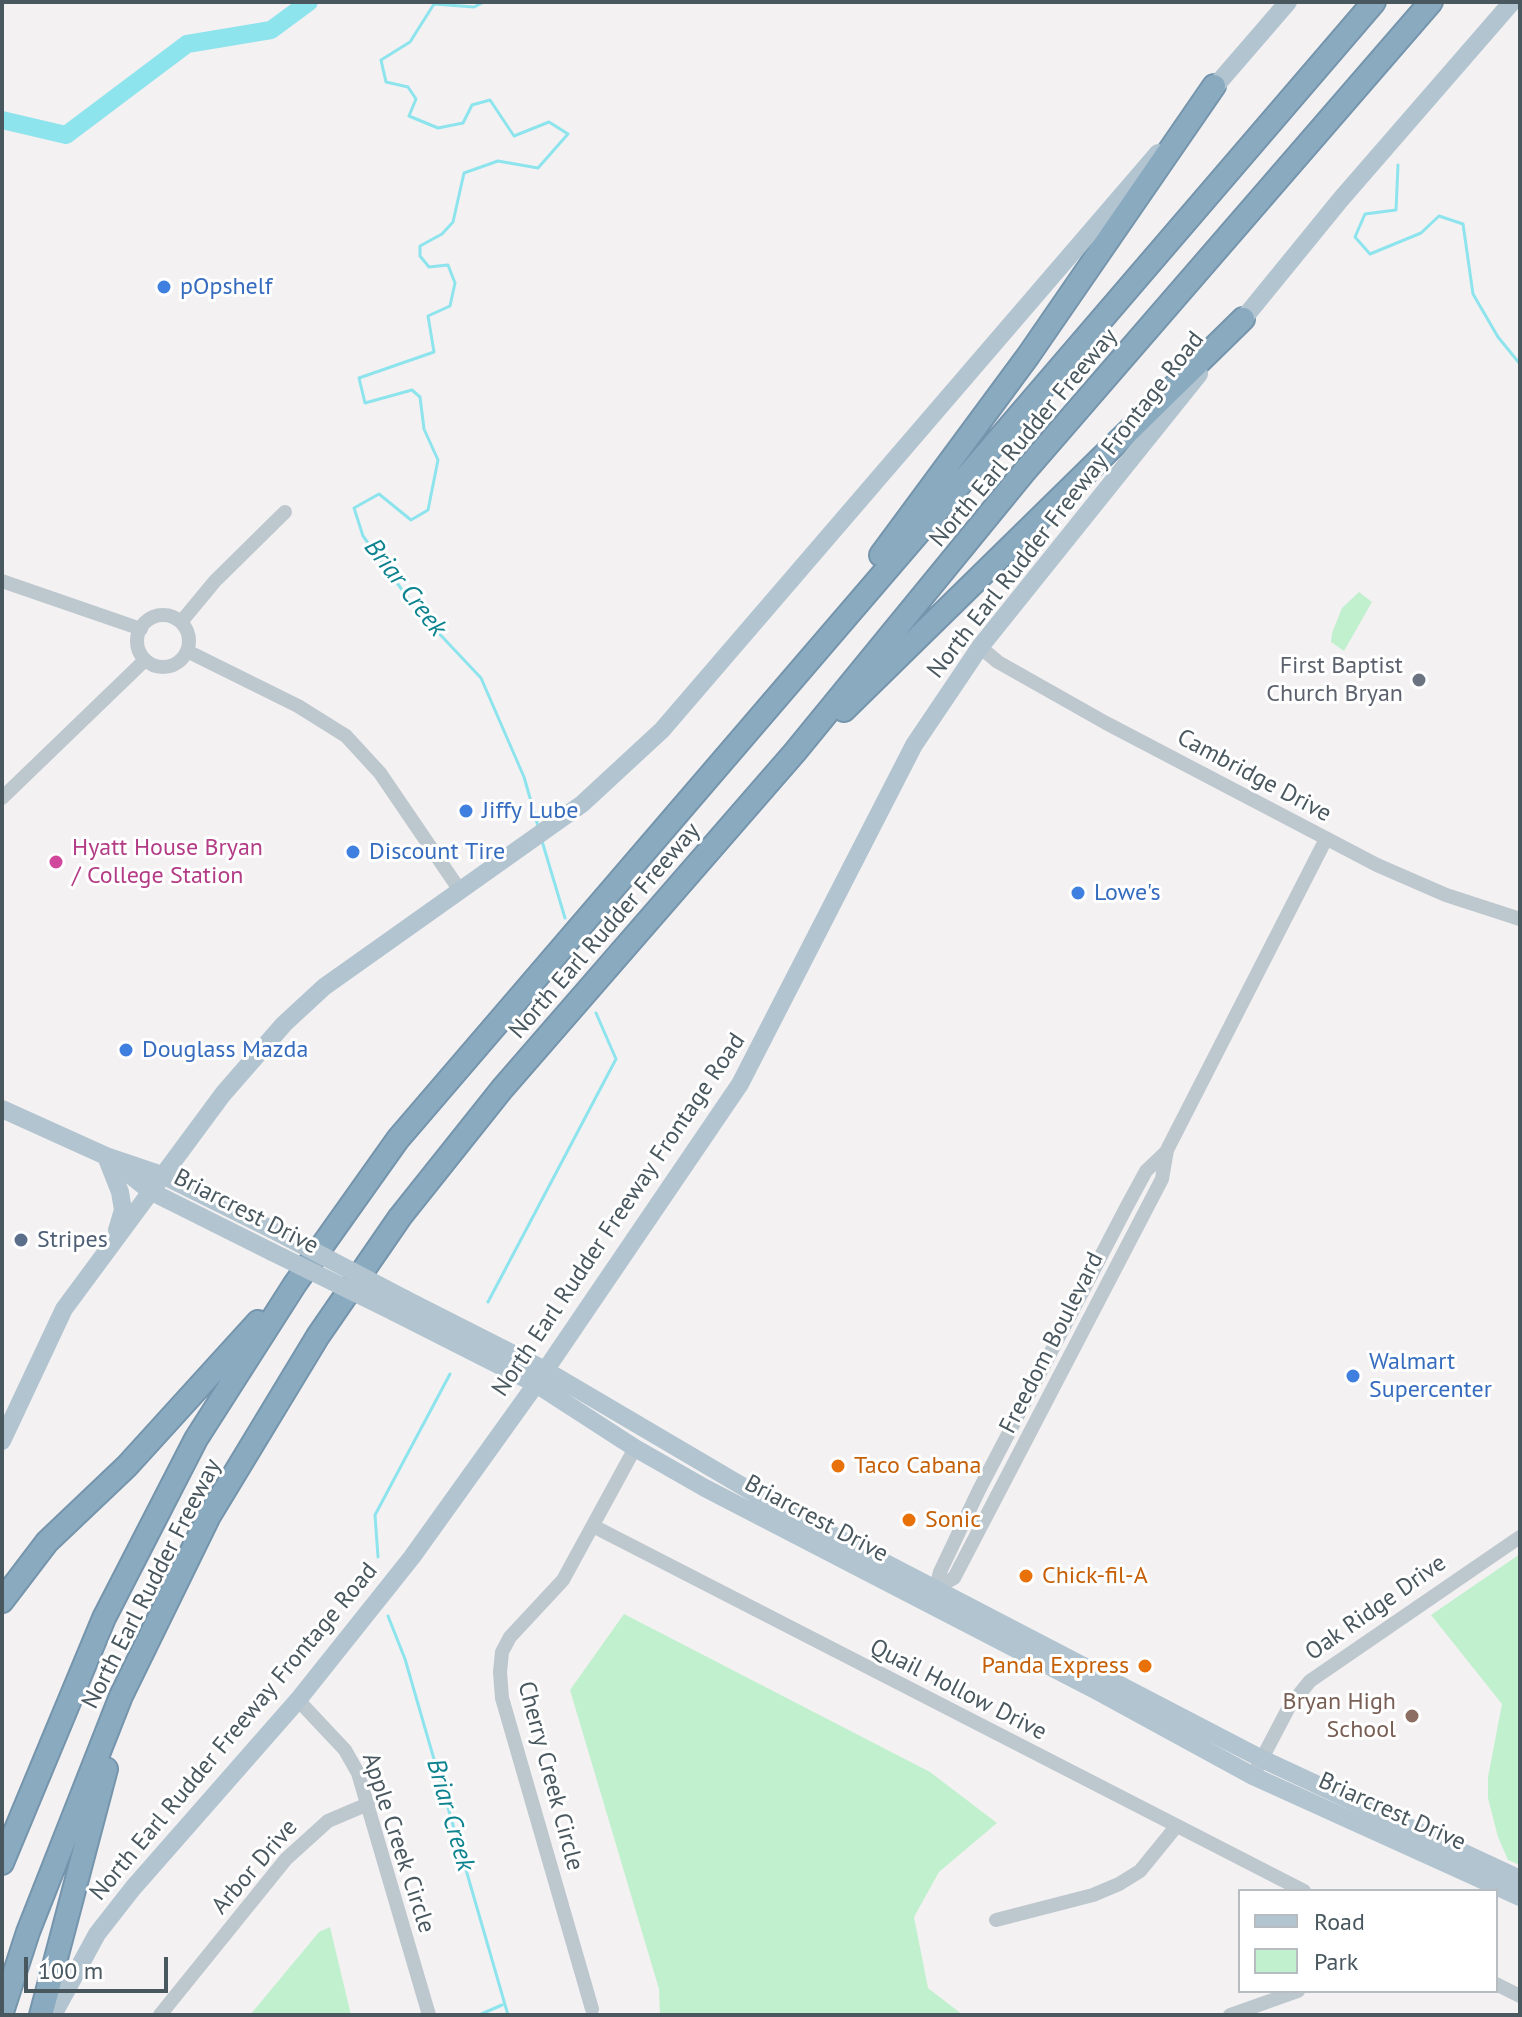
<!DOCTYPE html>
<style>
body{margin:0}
#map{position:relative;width:1522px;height:2017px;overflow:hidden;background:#f4f1f2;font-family:"PT Sans",sans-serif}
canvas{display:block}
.frame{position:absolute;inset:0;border:4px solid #49575f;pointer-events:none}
.legend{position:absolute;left:1238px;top:1889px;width:260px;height:104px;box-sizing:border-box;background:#fff;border:2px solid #b6bcbf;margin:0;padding:10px 14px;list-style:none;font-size:24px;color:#49575f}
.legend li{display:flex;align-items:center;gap:16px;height:40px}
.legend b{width:40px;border:2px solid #b6bcbf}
.scale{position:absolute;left:24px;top:1957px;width:144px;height:36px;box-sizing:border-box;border:4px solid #49575f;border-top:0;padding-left:10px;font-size:24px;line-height:28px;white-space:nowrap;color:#49575f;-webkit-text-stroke:6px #fff;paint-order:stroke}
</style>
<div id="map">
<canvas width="1522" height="2017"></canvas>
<div class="frame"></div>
<ul class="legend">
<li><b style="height:10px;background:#b1c4d0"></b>Road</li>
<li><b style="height:22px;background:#c1f0ce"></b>Park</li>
</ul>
<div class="scale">100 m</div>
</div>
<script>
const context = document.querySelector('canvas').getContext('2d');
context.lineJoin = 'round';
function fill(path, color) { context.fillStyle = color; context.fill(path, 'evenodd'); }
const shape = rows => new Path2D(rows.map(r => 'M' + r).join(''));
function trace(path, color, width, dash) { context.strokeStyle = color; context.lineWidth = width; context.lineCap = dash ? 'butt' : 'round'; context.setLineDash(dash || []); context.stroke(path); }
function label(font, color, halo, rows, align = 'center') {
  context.font = font + ' "PT Sans",sans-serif'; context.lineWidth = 6; context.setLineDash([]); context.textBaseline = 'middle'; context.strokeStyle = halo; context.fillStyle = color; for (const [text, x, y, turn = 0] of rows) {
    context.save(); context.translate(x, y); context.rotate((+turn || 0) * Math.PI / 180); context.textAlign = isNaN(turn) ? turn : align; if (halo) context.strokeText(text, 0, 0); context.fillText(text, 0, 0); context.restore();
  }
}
const green = shape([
 [1359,592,1372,602,1344,651,1331,642,1332,633,1342,608],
 [1520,1554,1520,1865,1508,1860,1498,1837,1488,1798,1488,1777,1502,1704,1431,1615],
 [624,1614,930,1772,997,1823,939,1872,914,1917,928,1988,963,2015,660,2015,659,1989,570,1690],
 [330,1927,351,2015,250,2015,319,1932]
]);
const stream = shape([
 [484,2,474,7,434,4,410,42,381,60,386,82,408,87,416,99,409,116,438,128,463,123,472,105,490,100,514,136,549,122,568,134,538,168,498,161,464,173,453,222,442,234,420,246,420,256,429,267,448,265,455,283,450,306,428,316,434,352,359,378,365,403,412,390,420,397,424,429,438,460,428,510,411,520,379,494,354,508,363,536,416,609,481,678,524,777,538,826],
 [546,2,554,2],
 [1398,165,1396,210,1365,214,1355,237,1370,254,1421,233,1439,216,1463,224,1473,294,1498,337,1520,364],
 [542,841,565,918],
 [488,1302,616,1059,596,1013],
 [378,1557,375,1515,450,1374],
 [388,1616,405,1659,508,2015],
 [479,2015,502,2005]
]);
const river = shape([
 [2,120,66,135,187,44,271,30,309,2]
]);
const minor = shape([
 [2,581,141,629],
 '137 641a26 26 0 1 1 52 0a26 26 0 1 1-52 0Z',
 [181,622,215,581,285,512],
 [980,647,998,662,1106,723,1377,865,1446,895,1520,919],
 [187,651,298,706,346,736,380,773,459,889],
 [2,798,144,661],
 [593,1526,1304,1891],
 [937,1587,954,1578,1026,1440,1162,1179,1167,1150,1326,839],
 [935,1591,940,1572,979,1490,1127,1206,1146,1171,1167,1151],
 [298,1700,345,1750,358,1773,429,2015],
 [1257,1768,1289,1707,1310,1681,1520,1537],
 [996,1920,1093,1895,1119,1884,1140,1871,1175,1828],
 [1496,1984,1520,1996],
 [592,2009,502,1698,500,1672,502,1652,510,1637,563,1580,635,1448],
 [160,2015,286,1859,328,1821,368,1804],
 [1230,2015,1298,1991]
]);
const major = shape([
 [1206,97,1288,2],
 [1235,329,1341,199,1512,2],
 [2,1109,106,1156,162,1175,279,1233],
 [107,1159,120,1192,123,1210,117,1230],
 [118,1165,150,1191,272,1252],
 [405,1299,545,1370,759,1496,870,1555,1262,1759,1520,1879],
 [394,1312,536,1384,635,1448,705,1488,1101,1693,1253,1776,1520,1897],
 [2,1441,64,1309,223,1094,284,1024,324,987,582,804,662,730,1158,153],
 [53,2015,97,1934,133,1888,298,1700,412,1557,536,1384,740,1084,914,745,980,647,1199,374]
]);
const highway = shape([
 [881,555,1028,356,1214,86],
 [844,710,1243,319],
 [2,1601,47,1542,127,1466,258,1322],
 [2,1863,104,1618,196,1439,295,1284,398,1139,1374,2],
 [2,2012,28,1932,121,1696,209,1516,318,1336,400,1217,502,1089,795,752,1024,472,1431,2],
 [41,2015,106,1769]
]);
const majorBridge = shape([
 [279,1233,405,1299],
 [272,1252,394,1312]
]);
const markers = [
 [164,287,8,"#3f7fe0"],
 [1419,680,8,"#6b7280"],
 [466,811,8,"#3f7fe0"],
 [353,852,8,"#3f7fe0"],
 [56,862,8,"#d1479c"],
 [1078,893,8,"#3f7fe0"],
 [126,1050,8,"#3f7fe0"],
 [21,1240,8,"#5c6f8a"],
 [1353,1376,8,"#3f7fe0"],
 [838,1466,8,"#e8710a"],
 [909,1520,8,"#e8710a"],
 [1026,1576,8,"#e8710a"],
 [1145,1666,8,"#e8710a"],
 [1412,1716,8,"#8d6e63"]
];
const shopNames = [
 ["pOpshelf",180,287],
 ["Jiffy Lube",482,811],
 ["Discount Tire",369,852],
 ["Lowe's",1094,893],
 ["Douglass Mazda",142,1050],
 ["Walmart",1369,1362],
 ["Supercenter",1369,1390]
];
const streetNames = [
 ["North Earl Rudder Freeway",1024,438,-50],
 ["North Earl Rudder Freeway Frontage Road",1066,505,-52],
 ["Cambridge Drive",1254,776,28],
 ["North Earl Rudder Freeway",605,931,-49],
 ["Briarcrest Drive",246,1212,27],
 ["North Earl Rudder Freeway Frontage Road",619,1215,-56],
 ["Freedom Boulevard",1052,1343,-63],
 ["Briarcrest Drive",816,1519,28],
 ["North Earl Rudder Freeway",152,1584,-63],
 ["Oak Ridge Drive",1376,1608,-35],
 ["Quail Hollow Drive",958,1690,27],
 ["North Earl Rudder Freeway Frontage Road",234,1732,-50],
 ["Cherry Creek Circle",550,1776,75],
 ["Briarcrest Drive",1392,1812,24],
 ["Apple Creek Circle",398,1843,72],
 ["Arbor Drive",255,1867,-49]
];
const worshipNames = [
 ["First Baptist",1403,666],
 ["Church Bryan",1403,694]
];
const hotelNames = [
 ["Hyatt House Bryan",72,848],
 ["/ College Station",72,876]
];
const serviceNames = [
 ["Stripes",37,1240]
];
const foodNames = [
 ["Taco Cabana",854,1466],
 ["Sonic",925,1520],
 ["Chick-fil-A",1042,1576],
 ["Panda Express",1129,1666,"right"]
];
const educationNames = [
 ["Bryan High",1396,1702],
 ["School",1396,1730]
];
const waterNames = [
 ["Briar Creek",405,588,52],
 ["Briar Creek",450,1815,74]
];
fill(green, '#c1f0ce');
trace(stream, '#8ee4ed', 3);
trace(river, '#8ee4ed', 18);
trace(highway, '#7595ac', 26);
trace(minor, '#bdc7ce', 14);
trace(major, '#b1c4d0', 18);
trace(highway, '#8aaac0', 22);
trace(majorBridge, '#b1c4d0', 18);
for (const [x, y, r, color] of markers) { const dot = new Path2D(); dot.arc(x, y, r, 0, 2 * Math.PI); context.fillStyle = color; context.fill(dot); trace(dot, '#fff', 3); }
label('24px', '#366cbe', '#fff', shopNames, 'left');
label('24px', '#49575f', '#fff', streetNames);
label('24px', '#5b616d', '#fff', worshipNames, 'right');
label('24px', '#b23c85', '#fff', hotelNames, 'left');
label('24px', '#4e5e75', '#fff', serviceNames, 'left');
label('24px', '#c56008', '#fff', foodNames, 'left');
label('24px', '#785e54', '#fff', educationNames, 'right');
label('italic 26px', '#0d838f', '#fff', waterNames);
</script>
